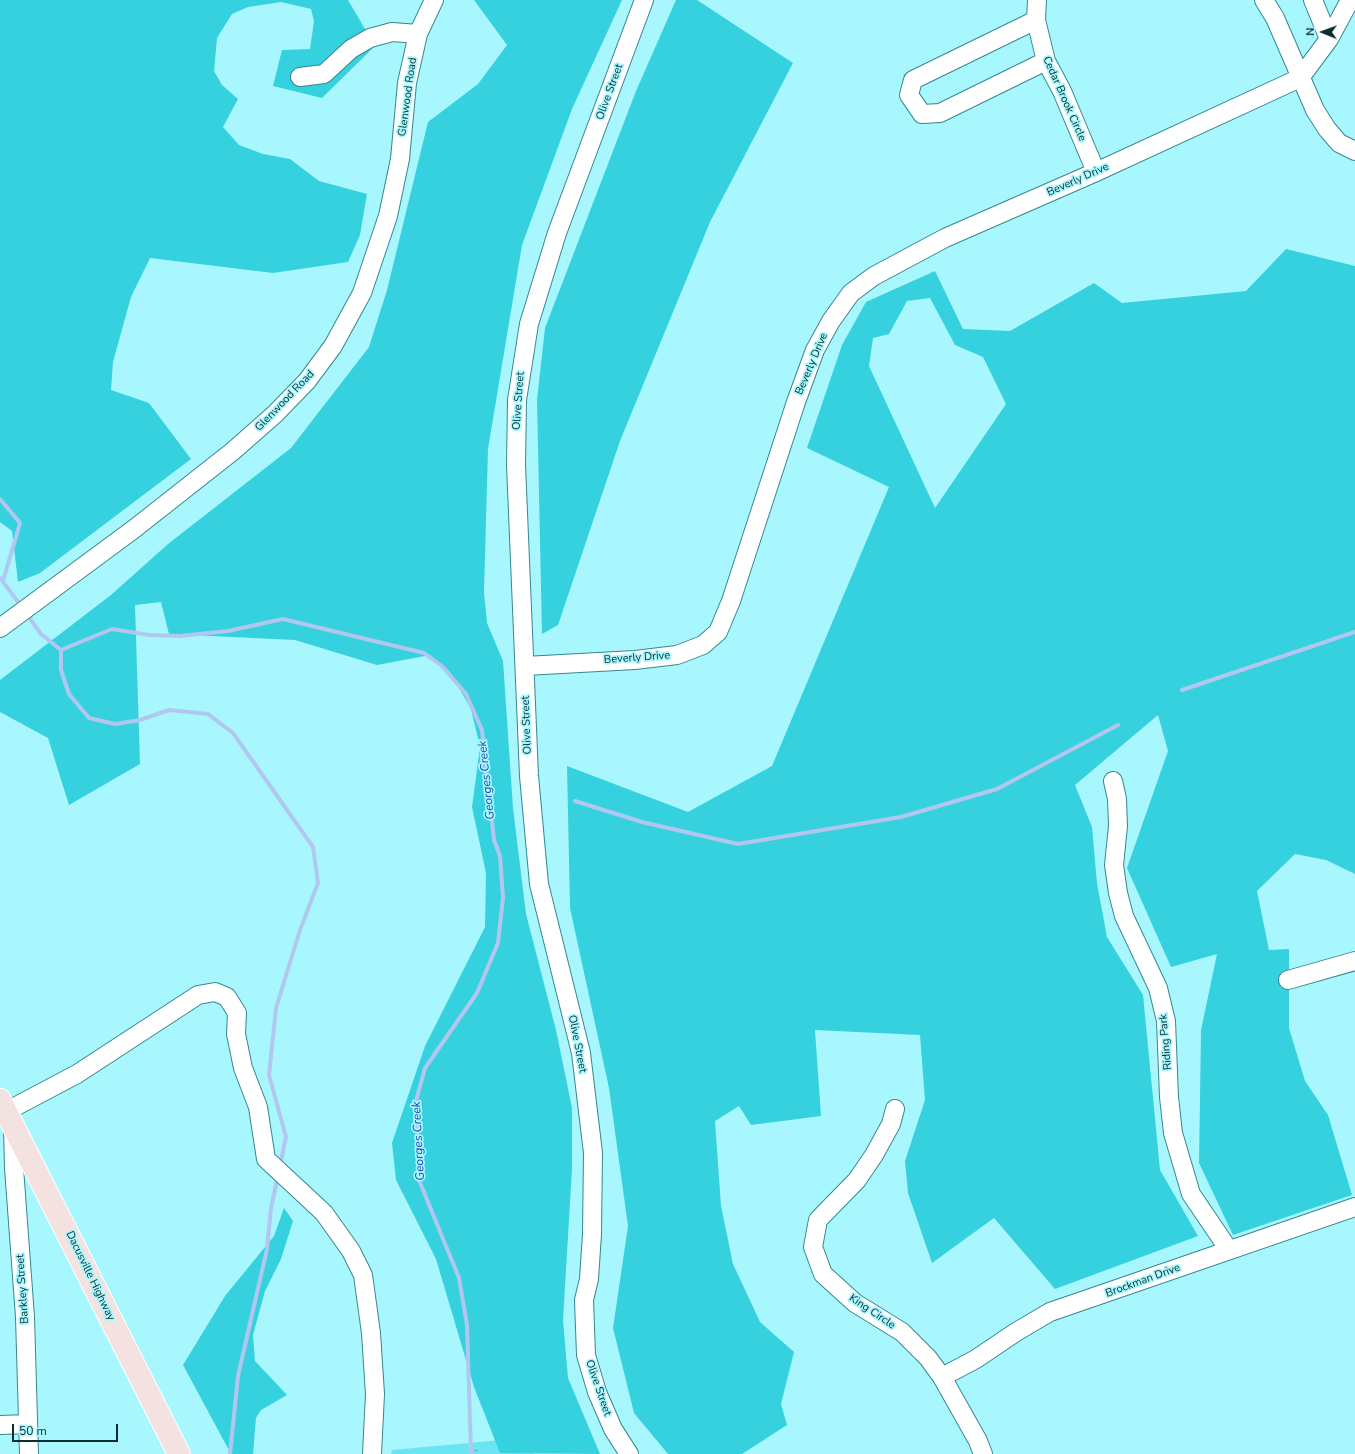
<!DOCTYPE html>
<style>
body{margin:0}
#map{position:relative;width:1355px;height:1454px;overflow:hidden;background:#a8f7ff;font-family:"Nunito Sans",sans-serif}
canvas{display:block}
.north{position:absolute;left:1303px;top:12px;width:40px;height:40px;-webkit-text-stroke:3px #a8f7ff;paint-order:stroke;rotate:271deg;font-size:11px;font-weight:700;line-height:16px;text-align:center;color:#0b2d30}
.north::after{content:'';display:block;margin:auto;width:14px;height:18px;background:#0b2d30;clip-path:polygon(50% 0,100% 100%,50% 72%,0 100%)}
.scale{position:absolute;left:12px;top:1424px;width:106px;height:18px;box-sizing:border-box;border:2px solid #0b2d30;border-top:0;padding-left:5px;font-size:12px;line-height:14px;white-space:nowrap;color:#0b2d30;-webkit-text-stroke:3px #a8f7ff;paint-order:stroke}
</style>
<div id="map">
<canvas width="1355" height="1454"></canvas>
<div class="north">N</div>
<div class="scale">50 m</div>
</div>
<script>
const context = document.querySelector('canvas').getContext('2d');
context.lineJoin = 'round';
function fill(path, color) { context.fillStyle = color; context.fill(path, 'evenodd'); }
const shape = rows => new Path2D(rows.map(r => 'M' + r).join(''));
function trace(path, color, width, dash) { context.strokeStyle = color; context.lineWidth = width; context.lineCap = dash ? 'butt' : 'round'; context.setLineDash(dash || []); context.stroke(path); }
function label(font, color, halo, rows, align = 'center') {
  context.font = font + ' "Nunito Sans",sans-serif'; context.lineWidth = 3.5; context.setLineDash([]); context.textBaseline = 'middle'; context.strokeStyle = halo; context.fillStyle = color; for (const [text, x, y, turn = 0] of rows) {
    context.save(); context.translate(x, y); context.rotate((+turn || 0) * Math.PI / 180); context.textAlign = isNaN(turn) ? turn : align; if (halo) context.strokeText(text, 0, 0); context.fillText(text, 0, 0); context.restore();
  }
}
const green = shape([
 [512,1439,536,1454,391,1454,392,1450]
]);
const forest = shape([
 [0,0,348,0,375,46,322,98,273,86,282,50,310,49,314,21,311,9,281,2,248,7,232,14,217,38,214,71,222,85,238,99,223,127,239,145,263,154,290,159,319,181,367,194,360,235,348,262,273,273,150,258,131,297,113,362,111,390,149,403,191,459,40,573,18,582,12,531,0,522],
 [474,0,622,0,572,109,522,245,488,449,484,592,487,623,503,661,513,808,526,914,556,1030,572,1108,572,1169,563,1320,568,1378,600,1454,500,1453,474,1387,436,1259,396,1180,392,1143,425,1046,485,927,486,873,472,807,480,747,471,709,450,672,430,655,377,665,295,640,169,634,161,602,135,605,140,764,69,805,48,738,0,712,0,680,111,595,168,544,291,448,369,347,387,290,428,122,478,84,507,45],
 [676,0,697,0,793,63,710,222,620,441,558,625,542,634,537,400,545,328,636,91],
 [1286,249,1355,266,1355,874,1326,860,1295,854,1257,891,1269,950,1289,949,1289,1028,1305,1081,1328,1115,1352,1195,1233,1235,1199,1163,1201,1030,1217,954,1171,967,1127,868,1168,751,1158,715,1075,785,1092,827,1097,883,1107,937,1143,995,1160,1170,1198,1236,1055,1289,994,1218,932,1263,908,1193,905,1161,925,1100,920,1035,815,1030,821,1116,751,1125,739,1106,715,1121,721,1206,733,1264,760,1322,794,1352,781,1404,787,1425,742,1454,668,1454,634,1413,613,1328,628,1226,609,1088,570,908,567,766,688,812,772,766,889,487,807,448,842,345,866,302,935,271,963,329,1010,331,1094,283,1122,303,1246,291],
 [930,298,955,345,983,357,1006,404,935,508,869,366,873,338,889,334,907,301],
 [284,1208,293,1221,281,1259,265,1291,253,1335,255,1361,287,1395,261,1410,256,1418,253,1454,231,1454,183,1365,225,1296,274,1236]
]);
const stream = shape([
 [0,499,20,523,3,581],
 [0,578,21,606],
 [26,613,41,634,61,650],
 [61,650,112,629,149,635,180,636,228,631,283,619,424,653,442,666,466,694,482,730,494,840,500,856,503,898,498,943,477,993,425,1068,416,1101,419,1180,459,1278,467,1325,471,1454],
 [61,650,61,670,69,694,89,718,115,724,140,720,169,710,208,714,233,733,313,847,318,883,300,930,276,1008,269,1075,286,1137,280,1166],
 [1182,690,1355,632],
 [575,801,642,822,738,844,901,817,997,789,1118,725],
 [230,1454,238,1376,267,1249,271,1208,278,1176]
]);
const path = shape([
 [476,1450,476,1454]
]);
const minor = shape([
 [1037,0,1036,20,1046,61,1062,91,1096,172],
 [1264,0,1275,18,1315,110,1327,129,1339,143,1355,151],
 [1313,0,1329,39],
 [1036,20,913,80,909,95,922,114,940,113,1046,61],
 [300,77,324,74,351,49,370,38,392,32,418,34],
 [0,628,134,529,233,451,275,414,307,381,333,346,362,293,388,216,400,159,407,83,418,34,434,0],
 [525,666,635,660,677,655,703,645,718,632,731,601,796,402,815,350,831,321,851,293,874,276,945,238,1096,172,1300,78,1329,39,1350,0],
 [1113,781,1117,799,1118,826,1114,865,1118,893,1124,916,1158,988,1166,1021,1169,1097,1173,1133,1191,1194,1229,1250],
 [1288,980,1355,961],
 [895,1109,891,1124,874,1155,857,1180,818,1220,813,1247,823,1274,855,1303,902,1332,928,1358,942,1377,978,1441,983,1454],
 [7,1111,77,1074,198,995,215,992,227,997,237,1013,236,1034,243,1068,258,1107,266,1159,324,1213,351,1251,363,1275,371,1333,375,1394,372,1454],
 [13,1127,14,1168,25,1317,29,1454],
 [942,1377,976,1359,1016,1332,1050,1312,1355,1207],
 [0,1425,27,1424],
 [629,1454,613,1429,597,1392,586,1355,584,1300,589,1279,592,1234,593,1153,581,1053,539,884,529,776,516,465,517,400,529,324,557,233,644,0]
]);
const major = shape([
 [0,1100,179,1454]
]);
const streetNames = [
 ["Olive Street",610,92,-70],
 ["Glenwood Road",408,97,-82],
 ["Cedar Brook Circle",1064,99,66],
 ["Beverly Drive",1078,180,-24],
 ["Beverly Drive",812,364,-67],
 ["Glenwood Road",285,401,-46],
 ["Olive Street",519,401,-86],
 ["Beverly Drive",637,658,-4],
 ["Olive Street",527,725,-92],
 ["Riding Park",1166,1042,-95],
 ["Olive Street",577,1044,79],
 ["Dacusville Highway",90,1276,64],
 ["Brockman Drive",1143,1281,-20],
 ["Barkley Street",23,1289,-94],
 ["King Circle",872,1312,34],
 ["Olive Street",598,1388,71]
];
const waterNames = [
 ["Georges Creek",487,780,-96],
 ["Georges Creek",419,1141,-93]
];
fill(green, '#6ae6f2');
fill(forest, '#36d1de');
trace(stream, '#b2c7f0', 4);
trace(minor, '#37878f', 20);
trace(major, '#fff', 24);
trace(path, '#629da3', 2.5, [1, 3]);
trace(minor, '#fff', 18);
trace(major, '#f4e2e0', 22);
label('11px', '#0b2d30', '#a8f7ff', streetNames);
label('italic 12px', '#1946b6', '#a8f7ff', waterNames);
</script>
